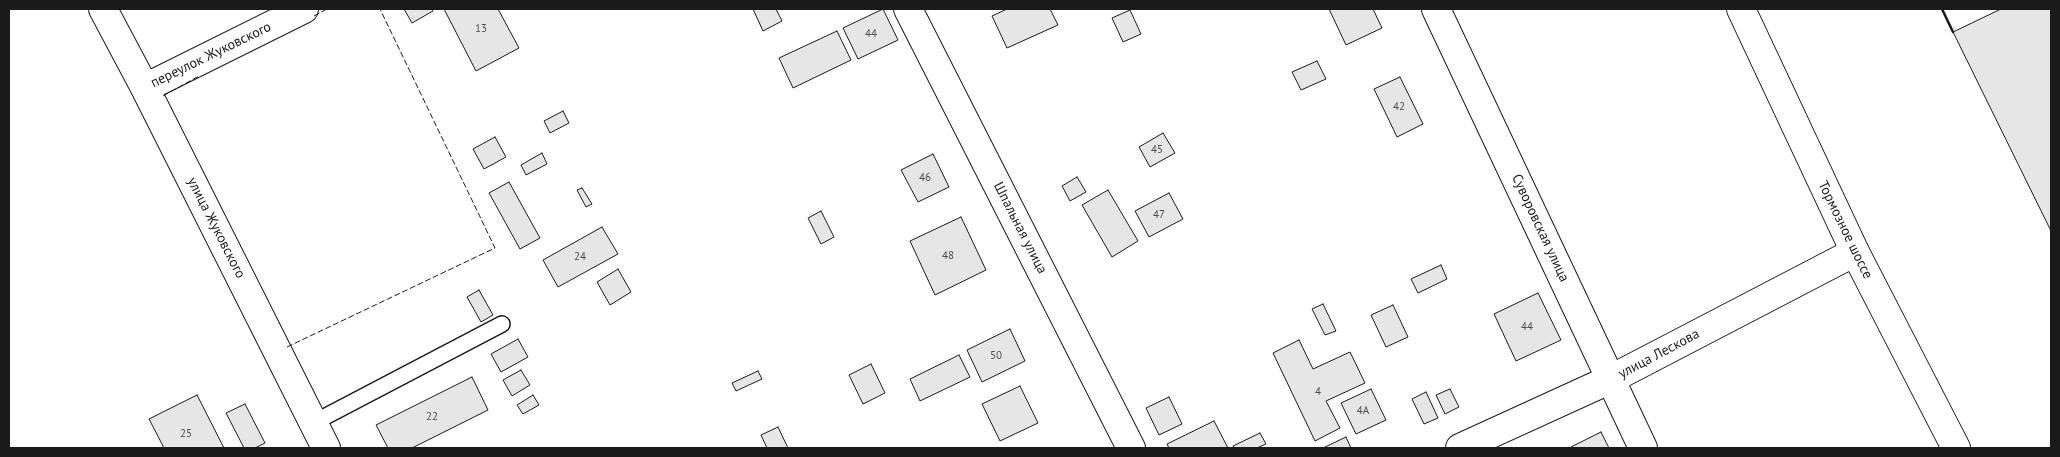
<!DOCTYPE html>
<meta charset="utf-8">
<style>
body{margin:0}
#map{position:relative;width:2060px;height:457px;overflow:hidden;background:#fff;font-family:"PT Sans",sans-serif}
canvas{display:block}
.frame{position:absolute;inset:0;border:10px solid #1a1a1a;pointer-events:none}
</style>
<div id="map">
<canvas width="2060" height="457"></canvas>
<div class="frame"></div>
</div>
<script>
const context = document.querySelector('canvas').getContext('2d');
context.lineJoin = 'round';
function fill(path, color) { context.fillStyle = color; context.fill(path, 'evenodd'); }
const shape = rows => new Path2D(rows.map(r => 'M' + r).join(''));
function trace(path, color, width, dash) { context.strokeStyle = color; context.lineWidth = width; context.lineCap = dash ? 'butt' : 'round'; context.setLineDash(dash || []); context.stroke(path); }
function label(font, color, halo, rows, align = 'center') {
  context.font = font + ' "PT Sans",sans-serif'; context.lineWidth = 4; context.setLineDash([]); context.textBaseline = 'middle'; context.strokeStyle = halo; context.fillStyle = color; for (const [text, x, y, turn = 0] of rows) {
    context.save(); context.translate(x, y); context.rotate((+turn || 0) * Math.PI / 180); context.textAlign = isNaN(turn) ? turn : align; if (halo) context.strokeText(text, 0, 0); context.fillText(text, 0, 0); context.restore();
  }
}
const building = shape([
 [404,9,432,9,433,11,412,23,404,9],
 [444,9,498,9,519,48,476,71,444,9],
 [753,9,776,9,782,21,763,31,753,9],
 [883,9,898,40,858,59,843,28,883,9],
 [1007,9,1050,9,1058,25,1007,48,992,16,1007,9],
 [1329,9,1373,9,1382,28,1346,45,1329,9],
 [2001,9,2051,9,2051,231,1953,32,2001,9],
 [1130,10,1141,34,1123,42,1112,18,1130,10],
 [837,31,851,60,793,88,779,58,837,31],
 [1317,61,1326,79,1301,90,1292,72,1317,61],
 [1400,77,1423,124,1397,137,1374,89,1400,77],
 [563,111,569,123,550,133,544,121,563,111],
 [1163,133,1175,153,1150,167,1139,147,1163,133],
 [495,137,506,157,484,169,473,149,495,137],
 [542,153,547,164,526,175,521,165,542,153],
 [933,154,949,187,918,202,901,170,933,154],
 [1077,177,1086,192,1070,201,1062,186,1077,177],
 [509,182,540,238,520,249,489,193,509,182],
 [582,188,592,204,586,207,577,190,582,188],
 [1108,190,1138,241,1112,257,1082,205,1108,190],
 [1169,193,1183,219,1149,237,1135,211,1169,193],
 [821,211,834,237,821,244,808,218,821,211],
 [961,217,986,270,935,295,910,241,961,217],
 [602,227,618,254,558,287,543,260,602,227],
 [1441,265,1447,279,1418,293,1411,279,1441,265],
 [618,269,631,292,610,305,597,282,618,269],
 [479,290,493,315,481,322,467,297,479,290],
 [1538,293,1561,340,1516,361,1494,314,1538,293],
 [1323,304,1336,331,1325,335,1312,309,1323,304],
 [1393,305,1408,337,1386,347,1371,315,1393,305],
 [1010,329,1025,361,982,382,967,350,1010,329],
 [518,339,528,357,501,372,491,354,518,339],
 [1299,340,1313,369,1350,352,1365,383,1326,401,1340,428,1315,441,1273,353,1299,340],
 [959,355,970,377,920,401,910,379,959,355],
 [871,364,885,393,863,404,849,375,871,364],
 [521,370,530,385,512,396,503,380,521,370],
 [758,371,762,379,736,391,732,383,758,371],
 [472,377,488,410,412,448,388,448,376,425,472,377],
 [1020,386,1038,423,1000,441,982,404,1020,386],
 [1371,389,1386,420,1356,434,1341,403,1371,389],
 [1450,389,1459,407,1445,414,1436,395,1450,389],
 [1426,392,1438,418,1424,424,1412,399,1426,392],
 [197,395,224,448,164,448,149,419,197,395],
 [533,395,539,405,523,414,517,405,533,395],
 [1169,397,1182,424,1159,435,1146,408,1169,397],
 [245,404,265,443,255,448,244,448,226,413,245,404],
 [1214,421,1228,448,1169,448,1167,444,1214,421],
 [778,427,788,448,767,448,761,435,778,427],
 [1601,432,1609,448,1571,448,1571,447,1601,432],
 [1260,433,1266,444,1257,448,1234,448,1233,446,1260,433],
 [1346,437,1351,448,1323,448,1346,437]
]);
const service = shape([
 [313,423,502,324]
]);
const minor = shape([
 [103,9,145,88,326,448],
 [908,9,1131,448],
 [1436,9,1643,448],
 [145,88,304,9],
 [1460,448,1611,379,1855,252]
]);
const tertiary = shape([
 [1741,9,1855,252,1956,448]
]);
const fence = shape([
 [314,16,327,9],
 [163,96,199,76],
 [287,347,495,248,380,9]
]);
const wall = shape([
 [1942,9,1953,32]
]);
const numberNames = [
 ["13",481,29],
 ["44",871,34],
 ["42",1399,107],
 ["45",1157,150],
 ["46",925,178],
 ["47",1159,215],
 ["48",948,256],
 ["24",580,257],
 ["44",1527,327],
 ["50",996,356],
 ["4",1318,392],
 ["4А",1363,411],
 ["22",432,417],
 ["25",186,434]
];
const streetNames = [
 ["переулок Жуковского",211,55,-26],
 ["улица Жуковского",216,228,63],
 ["Шпальная улица",1020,228,63],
 ["Суворовская улица",1540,228,65],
 ["Тормозное шоссе",1845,230,64],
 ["улица Лескова",1659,354,-28]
];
fill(building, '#e6e6e6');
trace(building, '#1a1a1a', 1);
trace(service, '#1a1a1a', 18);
trace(minor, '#1a1a1a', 30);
trace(tertiary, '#1a1a1a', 30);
trace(service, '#fff', 15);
trace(minor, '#fff', 28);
trace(tertiary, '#fff', 28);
trace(fence, '#1a1a1a', 1, [6, 2.5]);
trace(wall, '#1a1a1a', 2.5);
label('11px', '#4d4d4d', null, numberNames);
label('14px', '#1a1a1a', '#fff', streetNames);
</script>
